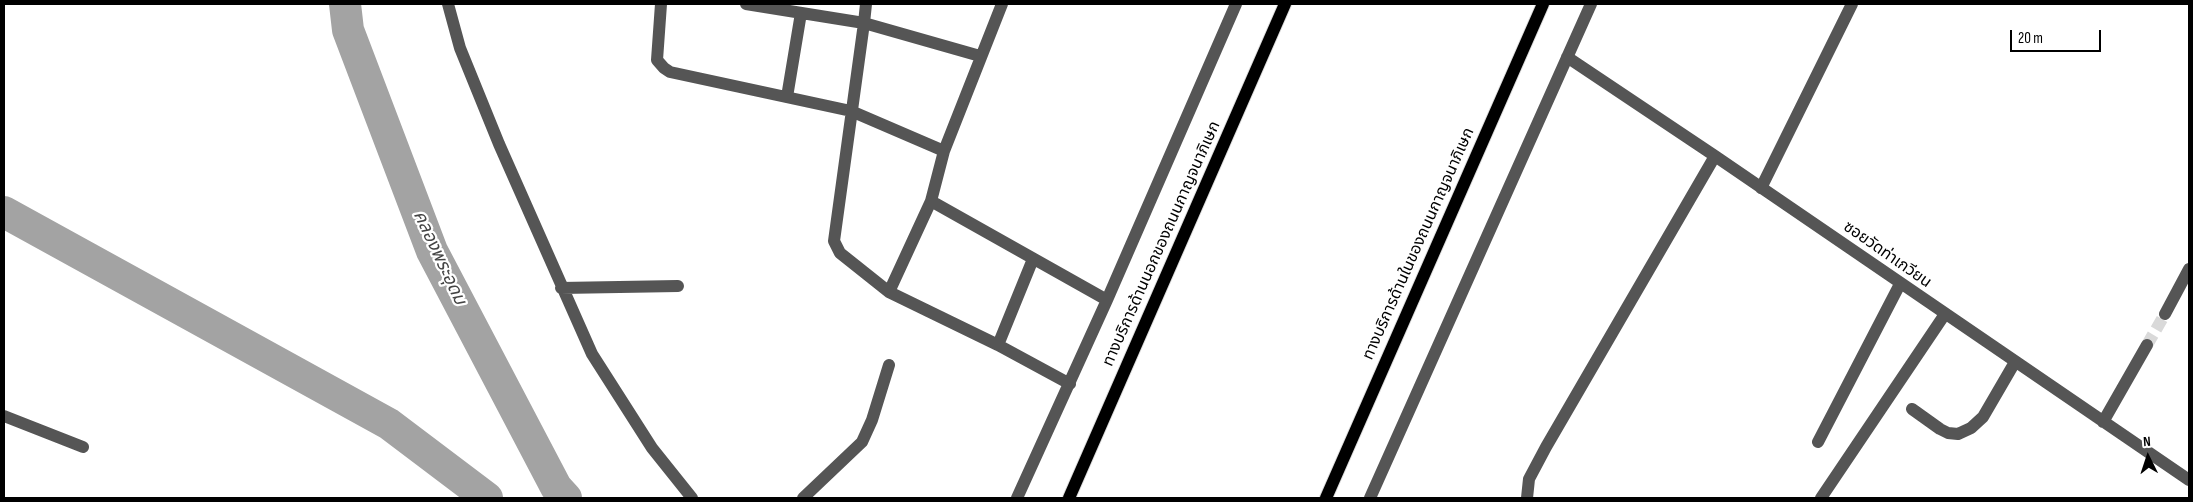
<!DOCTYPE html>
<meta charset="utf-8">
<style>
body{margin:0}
#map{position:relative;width:2193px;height:502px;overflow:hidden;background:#fff;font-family:"Sofia Sans Condensed",sans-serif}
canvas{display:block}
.frame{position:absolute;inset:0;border:5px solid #000;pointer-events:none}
.north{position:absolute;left:2123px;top:432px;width:50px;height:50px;-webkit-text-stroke:4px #fff;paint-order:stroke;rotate:356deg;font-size:14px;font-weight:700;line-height:20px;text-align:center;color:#000}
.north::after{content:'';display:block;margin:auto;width:18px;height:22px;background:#000;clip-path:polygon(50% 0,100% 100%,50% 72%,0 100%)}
.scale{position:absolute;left:2010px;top:30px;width:91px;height:22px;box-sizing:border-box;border:2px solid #000;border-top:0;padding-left:6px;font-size:15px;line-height:18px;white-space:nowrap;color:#000;-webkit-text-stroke:4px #fff;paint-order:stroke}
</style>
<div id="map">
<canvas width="2193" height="502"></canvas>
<div class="frame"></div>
<div class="north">N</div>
<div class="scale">20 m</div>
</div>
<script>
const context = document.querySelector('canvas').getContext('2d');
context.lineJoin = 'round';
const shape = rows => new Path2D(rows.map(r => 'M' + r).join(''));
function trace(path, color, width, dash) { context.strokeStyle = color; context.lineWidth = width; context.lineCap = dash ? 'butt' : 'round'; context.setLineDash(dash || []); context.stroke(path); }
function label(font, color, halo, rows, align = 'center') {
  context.font = font + ' "Sofia Sans Condensed","Noto Sans Thai",sans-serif'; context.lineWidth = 4.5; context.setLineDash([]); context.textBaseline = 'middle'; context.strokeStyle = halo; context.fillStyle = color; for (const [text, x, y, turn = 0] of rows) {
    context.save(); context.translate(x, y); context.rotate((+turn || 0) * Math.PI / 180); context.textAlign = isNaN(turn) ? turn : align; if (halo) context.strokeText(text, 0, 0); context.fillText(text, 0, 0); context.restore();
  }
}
const canal = shape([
 [345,4,348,30,432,251,556,487,566,498],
 [4,212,389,424,487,498]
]);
const minorTunnel = shape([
 [2147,345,2165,314]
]);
const minor = shape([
 [448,4,460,48,499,144,592,354,652,448,692,498],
 [661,4,657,60,664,68,670,72,851,111,944,151],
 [746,4,864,23,866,4],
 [980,56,864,23,834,241,840,253,889,292,998,345,1070,384],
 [1567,57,1715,156,2189,480],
 [787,97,801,13],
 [1761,188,1852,4],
 [931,201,1107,300],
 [561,288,678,286],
 [889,292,931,201,944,151,1002,4],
 [2165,314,2189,269],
 [998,345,1033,259],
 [1912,409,1940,429,1948,433,1958,434,1971,428,1983,417,2015,362],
 [4,416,83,447],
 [2103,422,2147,345],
 [1818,442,1900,284],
 [803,498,862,442,872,420,889,365],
 [1017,498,1107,300,1236,4],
 [1370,498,1591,4],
 [1527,498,1529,479,1546,447,1715,156],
 [1821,498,1945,314]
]);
const major = shape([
 [1069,498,1285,4],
 [1326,498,1543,4]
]);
const streetNames = [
 ["ทางบริการด้านนอกของถนนกาญจนาภิเษก",1162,244,-66],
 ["ทางบริการด้านในของถนนกาญจนาภิเษก",1419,244,-66],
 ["ซอยวัดท่าเกวียน",1887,255,35]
];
const waterNames = [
 ["คลองพระอุดม",439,258,65]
];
trace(canal, '#a3a3a3', 32);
trace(minorTunnel, '#d9d9d9', 12, [12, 6]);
trace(major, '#dbdbdb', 14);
trace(minor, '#555', 12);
trace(major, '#000', 12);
label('16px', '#000', '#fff', streetNames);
label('italic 18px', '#444', '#fff', waterNames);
</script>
